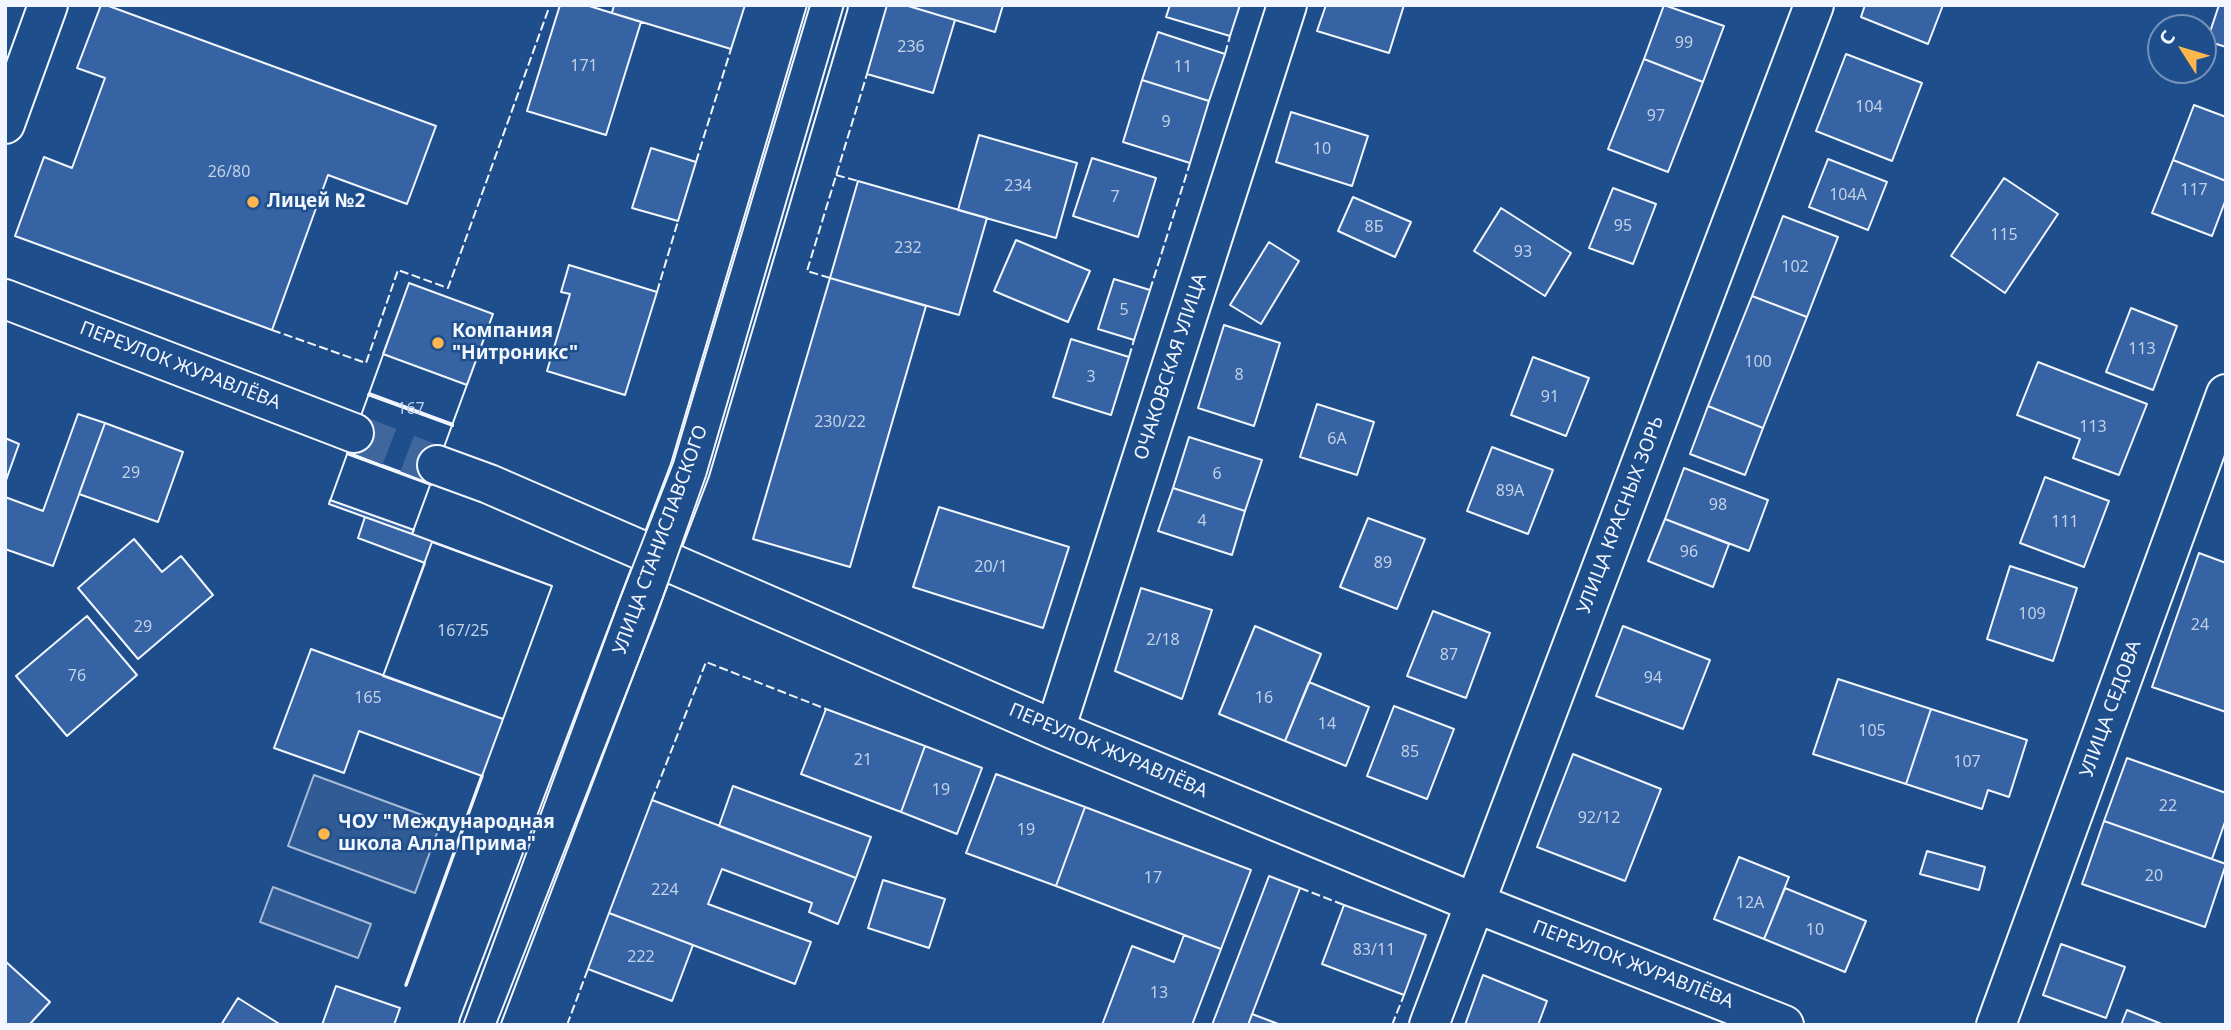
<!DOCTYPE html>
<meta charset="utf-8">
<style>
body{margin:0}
#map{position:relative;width:2231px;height:1030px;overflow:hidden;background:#1f4e8c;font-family:"Noto Sans",sans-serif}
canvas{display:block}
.frame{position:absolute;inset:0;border:7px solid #f2f6ff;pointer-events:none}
.north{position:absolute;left:2147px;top:14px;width:70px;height:70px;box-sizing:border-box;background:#1f4e8c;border:2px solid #7391ba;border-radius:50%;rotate:307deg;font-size:19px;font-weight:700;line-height:28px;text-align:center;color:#f2f6ff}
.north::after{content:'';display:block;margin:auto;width:24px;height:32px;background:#ffb74d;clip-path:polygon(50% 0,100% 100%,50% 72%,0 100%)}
</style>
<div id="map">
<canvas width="2231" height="1030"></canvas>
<div class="frame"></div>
<div class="north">С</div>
</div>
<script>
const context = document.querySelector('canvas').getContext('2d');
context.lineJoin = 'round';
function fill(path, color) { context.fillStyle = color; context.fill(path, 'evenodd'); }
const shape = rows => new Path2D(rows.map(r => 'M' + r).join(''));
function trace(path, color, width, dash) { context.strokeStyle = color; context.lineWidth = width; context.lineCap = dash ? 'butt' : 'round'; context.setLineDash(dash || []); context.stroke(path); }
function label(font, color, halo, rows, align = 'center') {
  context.font = font + ' "Noto Sans",sans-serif'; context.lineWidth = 5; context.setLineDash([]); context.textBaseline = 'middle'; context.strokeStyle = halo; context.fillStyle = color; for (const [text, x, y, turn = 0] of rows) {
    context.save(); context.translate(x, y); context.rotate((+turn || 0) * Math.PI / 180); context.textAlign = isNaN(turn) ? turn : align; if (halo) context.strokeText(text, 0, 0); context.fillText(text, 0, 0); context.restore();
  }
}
const built = shape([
 [314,775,441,822,415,893,288,846,314,775],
 [273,887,371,924,358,958,260,922,273,887]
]);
const building = shape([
 [101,5,106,5,436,126,407,204,328,175,272,330,15,236,44,157,72,168,105,78,77,68,101,5],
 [560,5,586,5,641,22,606,135,527,111,560,5],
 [614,5,745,5,731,49,612,13,614,5],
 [887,5,905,5,955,20,933,93,867,74,887,5],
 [905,5,1003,5,995,32,905,5],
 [1170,5,1240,5,1230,36,1166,17,1170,5],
 [1326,5,1404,5,1389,53,1317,31,1326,5],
 [1664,5,1724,26,1703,82,1644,59,1664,5],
 [1865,5,1943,5,1928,44,1861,17,1865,5],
 [2219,5,2226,5,2226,47,2207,41,2219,5],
 [1158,32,1225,54,1209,101,1142,80,1158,32],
 [1846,54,1922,83,1892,161,1816,131,1846,54],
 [1644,59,1703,82,1668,172,1608,149,1644,59],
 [1142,80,1209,101,1190,163,1123,142,1142,80],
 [2194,105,2226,117,2226,181,2173,160,2194,105],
 [1291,112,1368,136,1352,186,1276,162,1291,112],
 [979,135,1077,163,1056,238,958,210,979,135],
 [651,148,696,162,678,221,632,208,651,148],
 [1092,158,1156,178,1138,237,1073,216,1092,158],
 [1828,159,1887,182,1868,230,1809,207,1828,159],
 [2173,160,2226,181,2226,199,2212,236,2152,213,2173,160],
 [2004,178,2058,214,2005,293,1951,256,2004,178],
 [858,181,987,218,959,315,830,278,858,181],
 [1613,188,1656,204,1633,264,1589,248,1613,188],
 [1353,197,1411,222,1395,257,1338,231,1353,197],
 [1501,208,1571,253,1545,296,1474,251,1501,208],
 [1783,216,1838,237,1807,317,1752,296,1783,216],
 [1016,240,1090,271,1068,322,994,291,1016,240],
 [1269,242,1299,261,1261,324,1230,305,1269,242],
 [569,265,657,292,625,395,547,371,570,294,561,292,569,265],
 [830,278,926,306,850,567,753,539,830,278],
 [1114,279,1150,290,1134,340,1098,329,1114,279],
 [409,283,493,314,467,385,383,354,409,283],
 [409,283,493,314,412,534,552,586,503,719,383,676,425,563,358,538,365,517,329,504,409,283],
 [409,283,493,314,412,534,329,504,409,283],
 [1752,296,1807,317,1763,428,1708,406,1752,296],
 [2131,308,2177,326,2153,390,2106,372,2131,308],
 [1224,325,1280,343,1254,426,1198,408,1224,325],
 [1071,339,1129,357,1111,415,1053,397,1071,339],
 [1533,357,1589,378,1566,436,1511,415,1533,357],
 [2038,362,2147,404,2119,475,2073,458,2080,439,2017,415,2038,362],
 [369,393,453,424,453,426,368,395,369,393],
 [1317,404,1374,422,1357,475,1300,457,1317,404],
 [1708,406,1763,428,1745,475,1690,454,1708,406],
 [78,414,105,423,53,566,5,549,5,497,43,511,78,414],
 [105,423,183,452,158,522,79,494,105,423],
 [1189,437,1262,460,1245,511,1173,488,1189,437],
 [5,438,19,444,5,483,5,438],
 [1492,447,1553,470,1528,534,1467,511,1492,447],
 [347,452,431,483,431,485,347,454,347,452],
 [1684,468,1768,500,1749,551,1665,519,1684,468],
 [2045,477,2109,501,2084,567,2020,543,2045,477],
 [1173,488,1245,511,1232,555,1158,531,1173,488],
 [330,500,414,530,412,534,329,504,330,500],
 [939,507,1069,547,1043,628,913,587,939,507],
 [1368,518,1425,539,1397,609,1340,587,1368,518],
 [1665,519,1729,544,1713,587,1648,561,1665,519],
 [134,539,162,572,181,556,213,595,138,659,78,588,134,539],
 [432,542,552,586,503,719,383,676,432,542],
 [2199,553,2226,563,2226,712,2152,687,2199,553],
 [2010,566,2077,588,2053,661,1987,639,2010,566],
 [1141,588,1212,610,1182,699,1115,671,1141,588],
 [1433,611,1490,633,1466,698,1407,676,1433,611],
 [87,616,137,675,67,736,16,676,87,616],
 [1255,626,1321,654,1285,741,1219,714,1255,626],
 [1623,626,1710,660,1683,729,1596,696,1623,626],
 [311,649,503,719,482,776,359,731,344,773,274,748,311,649],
 [1838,679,1931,709,1906,784,1813,754,1838,679],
 [1309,682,1369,707,1346,766,1285,741,1309,682],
 [1394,706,1454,729,1427,799,1367,776,1394,706],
 [826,709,925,746,901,812,801,774,826,709],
 [1931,709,2027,740,2009,797,1988,790,1982,809,1906,784,1931,709],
 [925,746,982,768,957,834,901,812,925,746],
 [1573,754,1661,789,1625,881,1537,847,1573,754],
 [2127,758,2226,793,2226,819,2212,859,2104,821,2127,758],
 [996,774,1085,807,1056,886,966,853,996,774],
 [733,786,871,837,856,878,719,826,733,786],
 [652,800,856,878,838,924,809,912,812,903,722,869,708,904,811,942,795,984,609,913,652,800],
 [1085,807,1251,870,1221,949,1056,886,1085,807],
 [2104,821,2226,864,2205,927,2082,884,2104,821],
 [1927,851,1985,867,1979,890,1920,874,1927,851],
 [1739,857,1789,877,1764,939,1714,919,1739,857],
 [1269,876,1300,888,1248,1025,1212,1025,1269,876],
 [883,880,945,899,929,948,868,928,883,880],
 [1785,888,1866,921,1845,972,1764,939,1785,888],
 [1344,905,1426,935,1404,995,1322,964,1344,905],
 [609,913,693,945,672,1001,588,969,609,913],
 [1184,935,1221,949,1192,1025,1102,1025,1132,946,1174,962,1184,935],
 [2061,944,2125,967,2106,1018,2043,995,2061,944],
 [5,961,50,1002,29,1025,5,1025,5,961],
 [1483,975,1547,1001,1538,1025,1465,1025,1483,975],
 [336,986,400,1008,394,1025,322,1025,336,986],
 [238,998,281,1025,221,1025,238,998],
 [2127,1010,2164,1025,2121,1025,2127,1010],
 [1252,1014,1281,1025,1248,1025,1252,1014]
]);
const minorTunnel = shape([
 [354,433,437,465]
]);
const minor = shape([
 [5,124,48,5],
 [5,299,354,433],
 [437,465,489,484,1055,730,1475,903,1784,1025],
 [1055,730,1287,5],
 [1996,1025,2226,394]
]);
const tertiary = shape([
 [479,1025,690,470,828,5],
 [1429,1025,1814,5]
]);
const tram = shape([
 [463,1025,619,601,673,463,810,5],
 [496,1025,655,620,706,476,844,5]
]);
const fence = shape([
 [1225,54,1230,36],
 [696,162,731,49],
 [836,175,858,181],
 [830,278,807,271,867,74],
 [1150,290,1190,163],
 [657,292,678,221],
 [272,330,366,363,398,270,448,288,550,5],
 [1129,357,1134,340],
 [652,800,706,662,826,709],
 [1300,888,1344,905],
 [567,1025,588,969],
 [1392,1025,1404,995]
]);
const wall = shape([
 [406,985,482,776]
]);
const markers = [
 [253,202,7,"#ffb74d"],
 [438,343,7,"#ffb74d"],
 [324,834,7,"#ffb74d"]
];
const numberNames = [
 ["99",1684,43],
 ["236",911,47],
 ["171",584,66],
 ["11",1183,67],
 ["104",1869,107],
 ["97",1656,116],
 ["9",1166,122],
 ["10",1322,149],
 ["26/80",229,172],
 ["234",1018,186],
 ["117",2194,190],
 ["104А",1848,195],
 ["7",1115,197],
 ["95",1623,226],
 ["8Б",1374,227],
 ["115",2004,235],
 ["232",908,248],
 ["93",1523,252],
 ["102",1795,267],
 ["5",1124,310],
 ["113",2142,349],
 ["100",1758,362],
 ["8",1239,375],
 ["3",1091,377],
 ["91",1550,397],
 ["167",411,409],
 ["230/22",840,422],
 ["113",2093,427],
 ["6А",1337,439],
 ["29",131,473],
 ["6",1217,474],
 ["89А",1510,491],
 ["98",1718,505],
 ["4",1202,521],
 ["111",2065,522],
 ["96",1689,552],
 ["89",1383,563],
 ["20/1",991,567],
 ["109",2032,614],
 ["24",2200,625],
 ["29",143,627],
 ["167/25",463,631],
 ["2/18",1163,640],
 ["87",1449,655],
 ["76",77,676],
 ["94",1653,678],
 ["165",368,698],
 ["16",1264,698],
 ["14",1327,724],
 ["105",1872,731],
 ["85",1410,752],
 ["21",863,760],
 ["107",1967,762],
 ["19",941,790],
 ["22",2168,806],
 ["92/12",1599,818],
 ["19",1026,830],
 ["20",2154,876],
 ["17",1153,878],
 ["224",665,890],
 ["12А",1750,903],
 ["10",1815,930],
 ["83/11",1374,950],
 ["222",641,957],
 ["13",1159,993]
];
const poiNames = [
 ["Лицей №2",267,202],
 ["Компания",452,332],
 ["\"Нитроникс\"",452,354],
 ["ЧОУ \"Международная",338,823],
 ["школа Алла Прима\"",338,845]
];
const streetNames = [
 ["ПЕРЕУЛОК ЖУРАВЛЁВА",180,366,21],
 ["ОЧАКОВСКАЯ УЛИЦА",1171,367,-72],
 ["УЛИЦА КРАСНЫХ ЗОРЬ",1621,515,-69],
 ["УЛИЦА СТАНИСЛАВСКОГО",661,540,-70],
 ["УЛИЦА СЕДОВА",2111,709,-70],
 ["ПЕРЕУЛОК ЖУРАВЛЁВА",1108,751,23],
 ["ПЕРЕУЛОК ЖУРАВЛЁВА",1633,965,21]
];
fill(built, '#305b95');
trace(built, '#a8bbd7', 2);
fill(building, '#3563a3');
trace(building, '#f2f6ff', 2);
trace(minorTunnel, '#3f679d', 38, [38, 19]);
trace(minor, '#f2f6ff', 42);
trace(tertiary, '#f2f6ff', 42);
trace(minor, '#1f4e8c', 38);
trace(tertiary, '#1f4e8c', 38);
trace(tram, '#f2f6ff', 2);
trace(fence, '#f2f6ff', 2, [9, 3.5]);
trace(wall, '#f2f6ff', 3.5);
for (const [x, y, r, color] of markers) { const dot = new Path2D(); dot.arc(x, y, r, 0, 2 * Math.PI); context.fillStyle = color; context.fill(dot); trace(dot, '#1f4e8c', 2.5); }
label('16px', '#c3d1e8', null, numberNames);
label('bold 19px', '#f2f6ff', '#1f4e8c', poiNames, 'left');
label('19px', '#f2f6ff', '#1f4e8c', streetNames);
</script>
